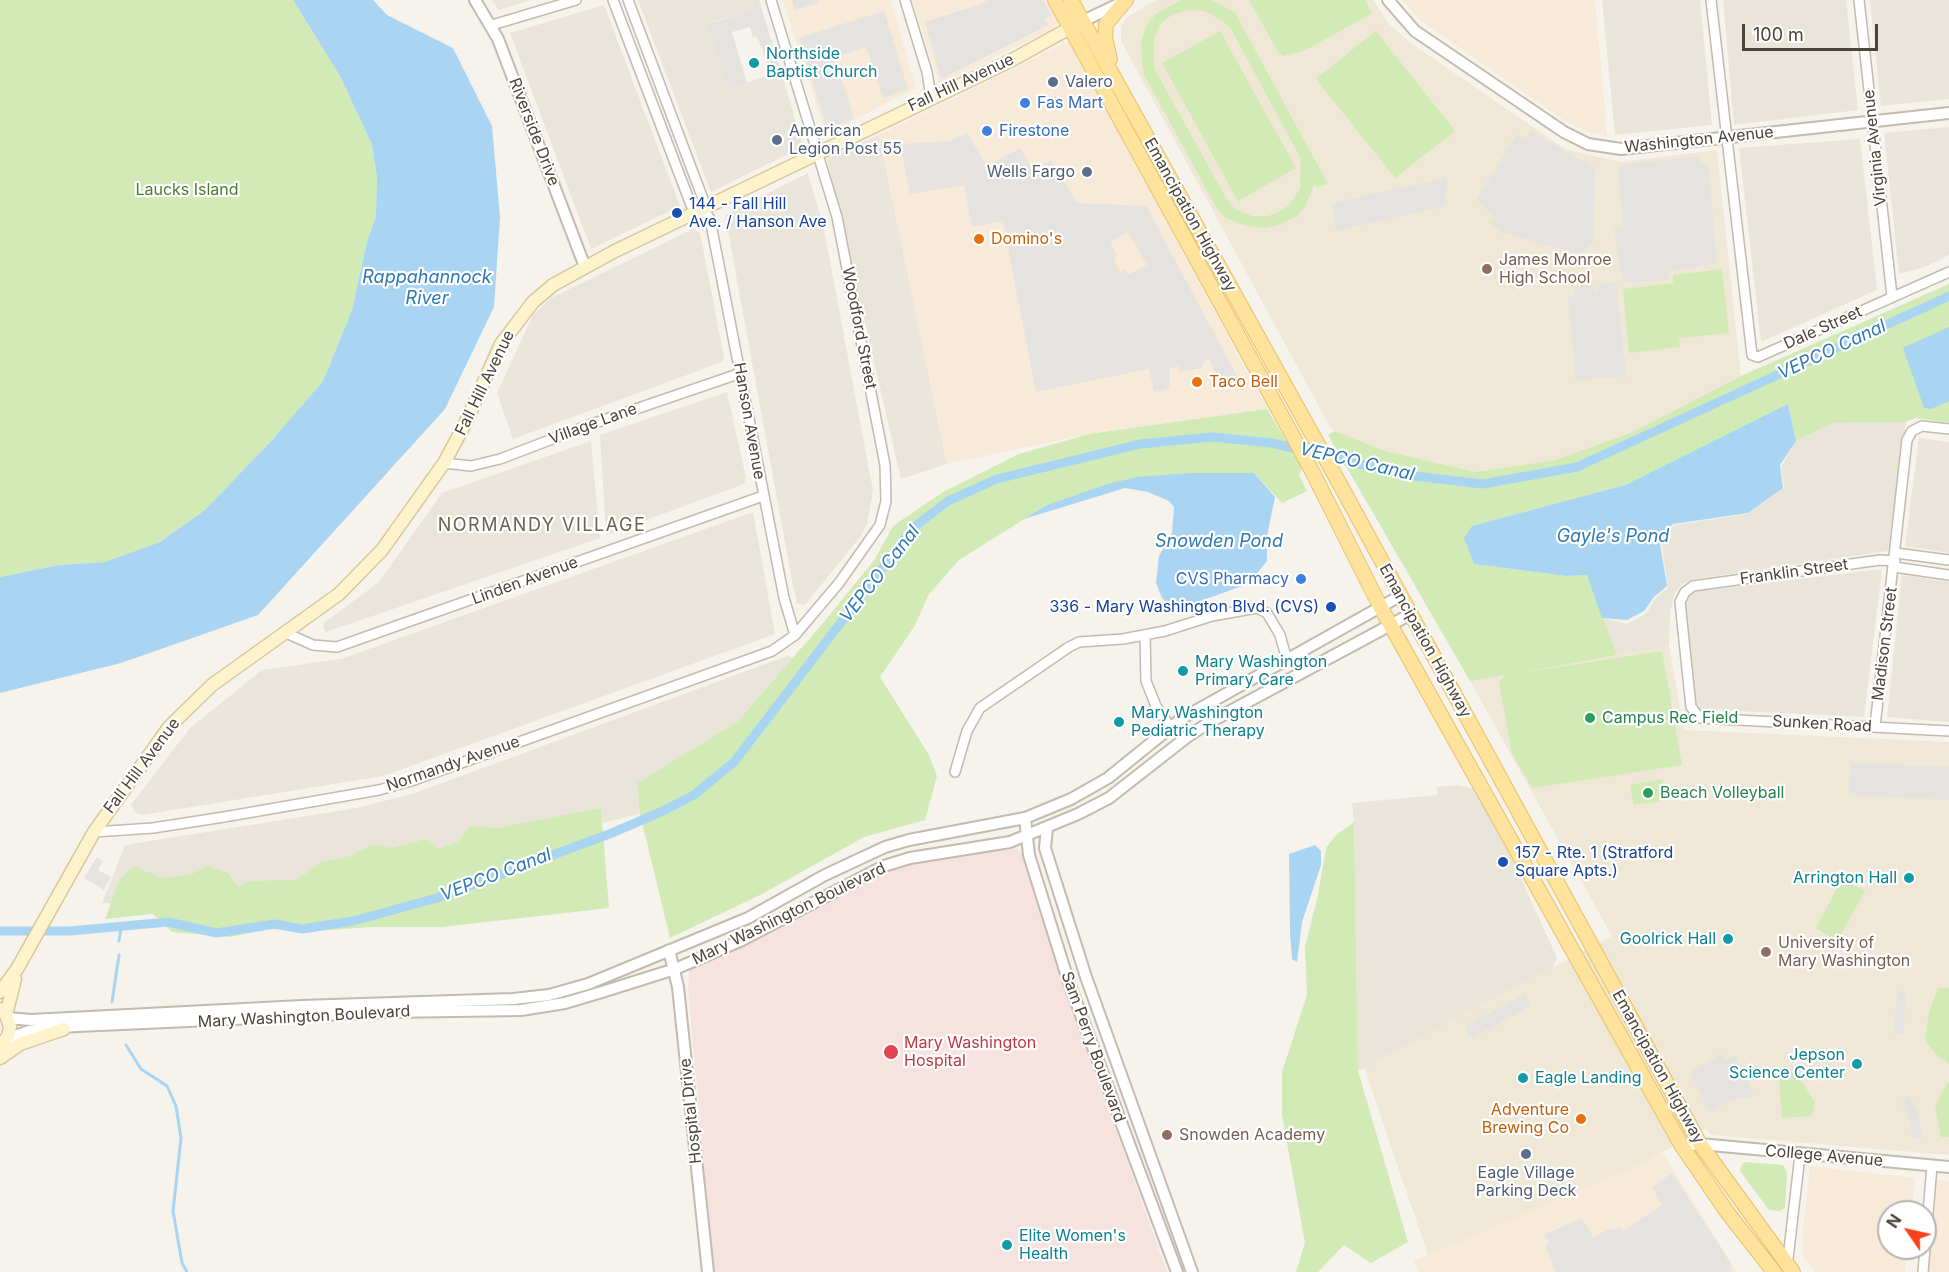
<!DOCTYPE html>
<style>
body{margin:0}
#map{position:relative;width:1949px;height:1272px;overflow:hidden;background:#f6f3ec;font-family:Inter,sans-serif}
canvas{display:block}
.north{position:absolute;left:1877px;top:1200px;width:60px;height:60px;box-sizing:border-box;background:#fff;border:2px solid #b7b4b0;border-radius:50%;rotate:304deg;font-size:16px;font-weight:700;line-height:24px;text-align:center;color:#4b4439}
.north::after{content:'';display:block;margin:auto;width:21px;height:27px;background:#fc3f1d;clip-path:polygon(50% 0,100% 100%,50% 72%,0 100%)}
.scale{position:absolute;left:1742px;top:24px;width:136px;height:27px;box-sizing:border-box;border:3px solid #4b4439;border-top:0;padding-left:8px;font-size:18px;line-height:21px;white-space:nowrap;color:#4b4439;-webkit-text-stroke:4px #fff;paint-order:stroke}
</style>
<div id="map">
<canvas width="1949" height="1272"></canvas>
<div class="north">N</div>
<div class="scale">100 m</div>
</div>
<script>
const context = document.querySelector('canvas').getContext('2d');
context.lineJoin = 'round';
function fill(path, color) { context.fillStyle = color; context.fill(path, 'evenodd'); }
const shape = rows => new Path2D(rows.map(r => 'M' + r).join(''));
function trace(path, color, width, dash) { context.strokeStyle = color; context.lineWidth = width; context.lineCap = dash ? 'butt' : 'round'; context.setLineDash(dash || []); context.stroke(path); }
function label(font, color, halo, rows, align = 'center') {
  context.font = font + ' Inter,sans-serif'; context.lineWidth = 4.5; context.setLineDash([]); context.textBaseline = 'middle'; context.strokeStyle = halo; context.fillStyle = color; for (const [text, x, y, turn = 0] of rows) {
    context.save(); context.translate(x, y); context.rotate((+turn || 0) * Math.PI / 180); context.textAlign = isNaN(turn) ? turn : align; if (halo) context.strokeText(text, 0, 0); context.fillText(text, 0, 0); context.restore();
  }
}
const residential = shape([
 [492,0,531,0,499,10],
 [638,0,759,0,761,7,709,23,729,89,781,71,803,147,711,192],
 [1602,0,1700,0,1712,125,1615,135],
 [1723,0,1846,0,1858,110,1734,125],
 [1870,0,1949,0,1949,99,1881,106],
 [604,5,680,206,591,249,510,33],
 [1949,127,1949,255,1925,267,1899,274,1884,133],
 [879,135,947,464,901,479,827,158],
 [1860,139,1877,290,1761,342,1739,148],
 [808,173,824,229,873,491,867,524,860,537,805,605,797,604,793,586,725,215],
 [693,229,700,233,724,357,722,362,513,439,497,393,533,315,551,298],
 [727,392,746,478,744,484,606,535,600,435],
 [1906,422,1888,551,1694,579,1682,584,1675,593,1670,612,1669,646,1617,655,1602,618,1627,624,1647,613,1655,599,1668,588,1662,546,1664,533,1675,525,1747,514,1784,488,1781,467,1796,441,1833,423],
 [1919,438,1949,442,1949,553,1905,546],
 [591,441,600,538,326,632,323,628,324,623,379,582,442,493],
 [753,512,775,634,383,776,142,815,136,813,131,805,190,728,262,670,341,659],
 [1882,569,1864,717,1697,709,1684,604,1686,598,1694,592],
 [1902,575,1949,582,1949,722,1887,717],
 [787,656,793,658,737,722,637,783,640,814,430,862,218,906,102,903,125,845,357,808,415,793],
 [1457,785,1475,789,1495,822,1557,958,1553,967,1358,1071,1354,822,1352,803,1437,795,1437,787]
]);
const commercial = shape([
 [783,0,891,0,916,88,826,135],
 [912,0,1047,0,1057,18,1057,23,1052,29,940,85],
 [1402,0,1595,0,1607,136,1588,132,1565,121,1422,22],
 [1069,41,1267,409,1089,434,947,464,879,135],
 [1662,1152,1737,1272,1418,1272,1414,1261,1638,1165],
 [1810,1166,1915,1178,1911,1212,1889,1212,1889,1248,1907,1248,1905,1272,1816,1272,1803,1257,1802,1241],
 [1935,1179,1949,1181,1949,1272,1928,1272]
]);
const education = shape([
 [1156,0,1373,0,1390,25,1408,41,1565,149,1620,162,1717,150,1741,376,1633,432,1555,460,1477,472,1382,450,1340,435,1330,427,1121,41,1121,26,1127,17],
 [1669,646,1684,730,1949,742,1949,1155,1712,1135,1705,1129,1635,1167,1428,1255,1364,1067,1612,936,1470,681]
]);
const medical = shape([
 [1010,849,1017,849,1023,855,1028,867,1068,996,1167,1272,714,1272,688,990,689,971,693,967,875,875,906,864]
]);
const green = shape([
 [0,0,293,0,340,76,372,145,377,177,376,216,367,242,352,310,323,381,272,440,205,510,160,542,105,562,59,565,0,577],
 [1181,0,1212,0,1235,13,1328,184,1317,187,1314,184,1305,207,1297,216,1279,225,1264,228,1243,225,1226,218,1216,207,1143,73,1141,41,1147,25,1156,14],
 [1188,10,1205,11,1223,21,1231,29,1301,159,1300,189,1289,205,1279,212,1268,216,1252,216,1235,209,1226,198,1154,68,1154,39,1160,24,1172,15],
 [1249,0,1365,0,1372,13,1306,50,1284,56,1279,53],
 [1220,31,1296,168,1238,201,1162,63],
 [1376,31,1455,131,1395,178,1316,79],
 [1722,269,1729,333,1679,338,1680,347,1629,353,1623,289,1673,283,1673,275],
 [1949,284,1949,423,1916,418,1905,422,1833,423,1796,441,1788,405,1625,485,1473,526,1465,538,1474,564,1566,576,1587,575,1617,655,1520,673,1662,651,1682,765,1532,788,1512,753,1499,683,1505,675,1470,681,1328,435,1334,431,1382,450,1476,472,1555,460,1633,432,1741,376],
 [1267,409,1302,468,1299,475,1307,491,1282,503,1254,473,1190,473,1047,505,959,560,929,594,914,627,880,677,929,755,937,776,925,820,864,837,762,894,670,938,640,814,637,783,737,722,824,622,875,559,893,526,943,492,1019,454,1089,434],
 [1662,779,1666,800,1634,805,1630,785],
 [601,808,609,908,442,927,371,927,305,932,272,929,229,937,172,932,153,914,105,919,120,879,134,866,162,878,192,874,208,866,228,873,238,887,248,881,296,880,322,862,351,856,372,844,392,848,426,839,439,849,458,842,470,826,498,828],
 [1354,822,1358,1071,1408,1242,1371,1263,1344,1245,1318,1272,1296,1272,1305,1243,1282,1115,1282,1072,1307,995,1305,947,1318,895,1326,848,1335,836],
 [1842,879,1865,891,1837,941,1816,928],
 [1938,988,1949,988,1949,1064,1936,1054,1925,1041,1929,1012],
 [1789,1070,1798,1076,1815,1102,1812,1116,1782,1118,1779,1078,1783,1071],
 [1949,1081,1949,1137,1941,1137,1935,1106],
 [1745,1162,1783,1165,1787,1173,1785,1208,1780,1211,1769,1210,1740,1171,1742,1164]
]);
const parking = shape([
 [792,0,818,0,819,3,795,10],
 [987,0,1043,0,1051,15,1045,19,1048,25,941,79,925,22,988,2],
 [761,7,781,71,770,75,763,50,756,36,753,37,750,27,732,32,747,83,728,89,708,24],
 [884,11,908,89,883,98,866,47,835,57,854,119,827,128,799,38],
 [1531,131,1595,169,1594,234,1592,244,1579,254,1504,233,1491,224,1495,217,1479,201,1475,201,1517,135,1526,140],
 [967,133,987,166,1020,148,1033,170,1051,160,1077,203,1146,206,1237,376,1220,380,1209,360,1205,360,1202,368,1180,372,1178,366,1170,369,1169,388,1154,392,1149,369,1036,392,1003,221,972,227,964,185,910,194,900,144,951,141],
 [1128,232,1147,265,1128,275,1125,270,1120,272,1113,258,1117,255,1110,242],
 [1700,156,1701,164,1708,163,1717,263,1668,271,1667,279,1623,283,1614,228,1623,227,1618,165],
 [1447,178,1444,206,1336,231,1332,203],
 [1616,282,1626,376,1576,380,1568,296,1575,294,1574,287,1592,285,1593,291,1598,292,1598,285],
 [1851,763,1949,767,1949,800,1849,795],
 [97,857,103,861,98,870,111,877,104,890,84,878],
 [1898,991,1906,993,1903,1035,1893,1033],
 [1525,994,1531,1006,1471,1038,1465,1027],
 [1720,1055,1727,1059,1736,1056,1754,1096,1729,1101,1709,1111,1690,1072],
 [1908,1096,1917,1109,1922,1139,1912,1138,1910,1120,1902,1102],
 [1672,1173,1730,1262,1732,1272,1556,1272,1545,1245,1549,1243,1545,1234,1582,1218,1593,1237,1612,1228,1613,1230,1620,1227,1623,1231,1662,1205,1652,1187]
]);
const water = shape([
 [293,0,373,0,387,15,453,48,492,126,500,217,494,307,445,409,258,615,121,663,0,693,0,577,59,565,105,562,160,542,205,510,272,440,323,381,352,310,367,242,376,216,377,177,372,145,340,76],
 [1949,327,1949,401,1931,409,1924,408,1903,348],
 [1788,404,1796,441,1780,465,1783,488,1748,513,1673,524,1664,533,1660,544,1667,586,1654,597,1644,611,1627,620,1602,618,1587,575,1566,576,1474,564,1464,538,1472,526,1625,485],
 [1190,473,1254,473,1275,497,1267,536,1267,561,1248,584,1175,610,1162,598,1156,583,1159,556,1172,533,1174,507,1169,501,1148,492,1125,488,1024,519,1047,505,1111,483,1138,477],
 [1315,845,1321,851,1321,865,1302,922,1297,962,1292,959,1290,933,1289,854]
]);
const stream = shape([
 [119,941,121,927],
 [112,1002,119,955],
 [126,1045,141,1069,167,1086,176,1106,181,1138,173,1211,182,1263,187,1272]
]);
const canal = shape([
 [0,931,70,931,168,922,216,933,275,924,302,929,353,921,437,898,612,833,665,810,694,795,734,762,914,527,948,501,997,479,1140,444,1212,437,1272,443,1405,475,1483,484,1577,467,1949,296]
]);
const minor = shape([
 [613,0,691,205,703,209,710,219,784,598,795,635],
 [628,0,703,199,703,209],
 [905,0,927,72,931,97],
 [1711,0,1752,355,1758,357,1949,272],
 [1859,0,1892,296],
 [492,25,576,0],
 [444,463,471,466,500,459,589,425,741,373],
 [1896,553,1949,560],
 [1895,561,1880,560,1693,586,1685,592,1680,602,1691,707,1700,718,1949,731],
 [1894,567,1949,575],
 [286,633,313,645,337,647,763,496],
 [1145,635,1146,681,1156,706,1170,727],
 [1875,726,1907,440,1912,431,1922,426,1949,429],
 [955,772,967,731,980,708,1069,647,1079,642,1123,639,1165,631,1212,616,1257,608,1267,613,1280,635,1287,660],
 [94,832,153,828,224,817,379,790,411,781,772,651,795,635,839,583,880,525,886,501,885,465,837,217,771,0],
 [1787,1267,1800,1155],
 [1923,1272,1932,1166]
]);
const tertiary = shape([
 [475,0,498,39,585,267],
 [1388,0,1415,31,1564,132,1588,144,1621,149,1949,113],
 [1083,21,1123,2],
 [1025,818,1029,855,1069,983,1177,1272],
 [1047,828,1045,848,1086,977,1192,1272],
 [669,950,678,987,708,1272],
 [8,1018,31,1020,302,1006,513,999,549,995,588,984,748,918,825,875,885,847,909,840,1025,818,1071,799,1108,778,1181,719,1400,596],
 [7,1039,29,1031,56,1027,388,1012,521,1010,565,1003,602,992,675,969,740,941,884,866,910,858,1010,842,1078,814,1109,798,1187,737,1210,722,1409,615],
 [1682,1146,1700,1144,1949,1167]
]);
const secondary = shape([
 [0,992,17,969,94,832,169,727,212,685,339,594,382,550,444,463,464,426,501,344,533,302,553,285,615,251,1012,60,1079,23],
 [6,1015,15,979],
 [0,1046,8,1036,10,1027,6,1015,0,1009],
 [0,1058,20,1044,64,1029]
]);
const primary = shape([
 [1055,0,1313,473,1381,608,1682,1146,1727,1212,1774,1272],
 [1071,0,1337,479,1700,1144,1793,1272],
 [1110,59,1105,38,1106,24,1126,0]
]);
const markers = [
 [754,63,6,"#0f9aa8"],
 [1053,82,6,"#5c6f8a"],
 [1025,103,6,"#3f7fe0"],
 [987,131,6,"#3f7fe0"],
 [777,140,6,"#5c6f8a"],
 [1087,172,6,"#5c6f8a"],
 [677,213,6,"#1a4fb4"],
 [979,239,6,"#e8710a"],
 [1487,269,6,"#8d6e63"],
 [1197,382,6,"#e8710a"],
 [1301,579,6,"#3f7fe0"],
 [1331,607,6,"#1a4fb4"],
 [1183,671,6,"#0f9aa8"],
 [1590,718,6,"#2e9e5b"],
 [1119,722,6,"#0f9aa8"],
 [1648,793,6,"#2e9e5b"],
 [1503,862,6,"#1a4fb4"],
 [1909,878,6,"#0f9aa8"],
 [1728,939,6,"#0f9aa8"],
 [1766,952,6,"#8d6e63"],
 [891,1052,8,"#e0444e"],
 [1857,1064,6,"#0f9aa8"],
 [1523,1078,6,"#0f9aa8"],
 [1581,1119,6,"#e8710a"],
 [1167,1135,6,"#8d6e63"],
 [1526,1154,6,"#5c6f8a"],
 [1007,1245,6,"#0f9aa8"]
];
const cultureNames = [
 ["Northside",766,54],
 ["Baptist Church",766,72],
 ["Mary Washington",1195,662],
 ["Primary Care",1195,680],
 ["Mary Washington",1131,713],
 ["Pediatric Therapy",1131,731],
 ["Arrington Hall",1897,878,"right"],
 ["Goolrick Hall",1716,939,"right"],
 ["Jepson",1845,1055,"right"],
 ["Science Center",1845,1073,"right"],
 ["Eagle Landing",1535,1078],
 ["Elite Women's",1019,1236],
 ["Health",1019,1254]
];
const serviceNames = [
 ["Valero",1065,82],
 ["American",789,131],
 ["Legion Post 55",789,149],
 ["Wells Fargo",1075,172,"right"],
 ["Eagle Village",1526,1173,"center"],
 ["Parking Deck",1526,1191,"center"]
];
const streetNames = [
 ["Fall Hill Avenue",961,83,-25],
 ["Riverside Drive",534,132,69],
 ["Washington Avenue",1699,140,-6],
 ["Virginia Avenue",1875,148,-96],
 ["Emancipation Highway",1190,215,61],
 ["Woodford Street",859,328,79],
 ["Dale Street",1823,328,-24],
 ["Fall Hill Avenue",485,383,-64],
 ["Hanson Avenue",749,421,80],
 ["Village Lane",593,424,-20],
 ["Franklin Street",1794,572,-8],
 ["Linden Avenue",525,581,-20],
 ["Emancipation Highway",1425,641,61],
 ["Madison Street",1885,644,-83],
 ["Sunken Road",1822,724,3],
 ["Normandy Avenue",453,764,-19],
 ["Fall Hill Avenue",142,766,-53],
 ["Mary Washington Boulevard",789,914,-26],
 ["Mary Washington Boulevard",304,1017,-3],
 ["Sam Perry Boulevard",1093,1047,70],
 ["Emancipation Highway",1658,1067,61],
 ["Hospital Drive",691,1111,-96],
 ["College Avenue",1824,1156,5]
];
const shopNames = [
 ["Fas Mart",1037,103],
 ["Firestone",999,131],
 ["CVS Pharmacy",1289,579,"right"]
];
const parkNames = [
 ["Laucks Island",187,190]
];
const transitNames = [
 ["144 - Fall Hill",689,204],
 ["Ave. / Hanson Ave",689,222],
 ["336 - Mary Washington Blvd. (CVS)",1319,607,"right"],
 ["157 - Rte. 1 (Stratford",1515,853],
 ["Square Apts.)",1515,871]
];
const foodNames = [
 ["Domino's",991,239],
 ["Taco Bell",1209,382],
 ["Adventure",1569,1110,"right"],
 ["Brewing Co",1569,1128,"right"]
];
const educationNames = [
 ["James Monroe",1499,260],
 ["High School",1499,278],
 ["University of",1778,943],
 ["Mary Washington",1778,961],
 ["Snowden Academy",1179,1135]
];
const leisureNames = [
 ["Campus Rec Field",1602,718],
 ["Beach Volleyball",1660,793]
];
const healthNames = [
 ["Mary Washington",904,1043],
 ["Hospital",904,1061]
];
const waterNames = [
 ["Rappahannock",427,278],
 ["River",427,299],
 ["VEPCO Canal",1832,350,-25],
 ["VEPCO Canal",1357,462,13],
 ["Gayle's Pond",1613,537],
 ["Snowden Pond",1219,542],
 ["VEPCO Canal",880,574,-52],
 ["VEPCO Canal",496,875,-21]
];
const neighbourhoodNames = [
 ["NORMANDY VILLAGE",542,526]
];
fill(residential, '#eae5da');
fill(commercial, '#f7ead8');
fill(education, '#efe8d6');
fill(medical, '#f6e3e0');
fill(green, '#d2eab5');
fill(parking, '#e5e3e0');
fill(water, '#a9d4f2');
trace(stream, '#a9d4f2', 3);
trace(canal, '#a9d4f2', 9);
trace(minor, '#c2bbae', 12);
trace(tertiary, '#c2bbae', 14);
trace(secondary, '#d6c79b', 15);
trace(primary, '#e6c16a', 16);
trace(minor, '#fff', 9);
trace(tertiary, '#fff', 10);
trace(secondary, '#fff3cd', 12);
trace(primary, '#ffe39c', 14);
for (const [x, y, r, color] of markers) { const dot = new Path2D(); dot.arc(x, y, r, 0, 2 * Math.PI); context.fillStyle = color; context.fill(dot); trace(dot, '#fff', 2); }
label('16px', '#0d838f', '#fff', cultureNames, 'left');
label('16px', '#4e5e75', '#fff', serviceNames, 'left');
label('16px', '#4b4439', '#fff', streetNames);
label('16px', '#366cbe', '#fff', shopNames, 'left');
label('16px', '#4a7f2a', '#fff', parkNames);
label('16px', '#164399', '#fff', transitNames, 'left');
label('16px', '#c56008', '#fff', foodNames, 'left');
label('16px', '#785e54', '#fff', educationNames, 'left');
label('16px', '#27864d', '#fff', leisureNames, 'left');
label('16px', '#be3a42', '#fff', healthNames, 'left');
label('italic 18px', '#2e7ab2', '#fff', waterNames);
context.letterSpacing = '1.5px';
label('18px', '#6e6250', '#fff', neighbourhoodNames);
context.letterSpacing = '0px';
</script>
